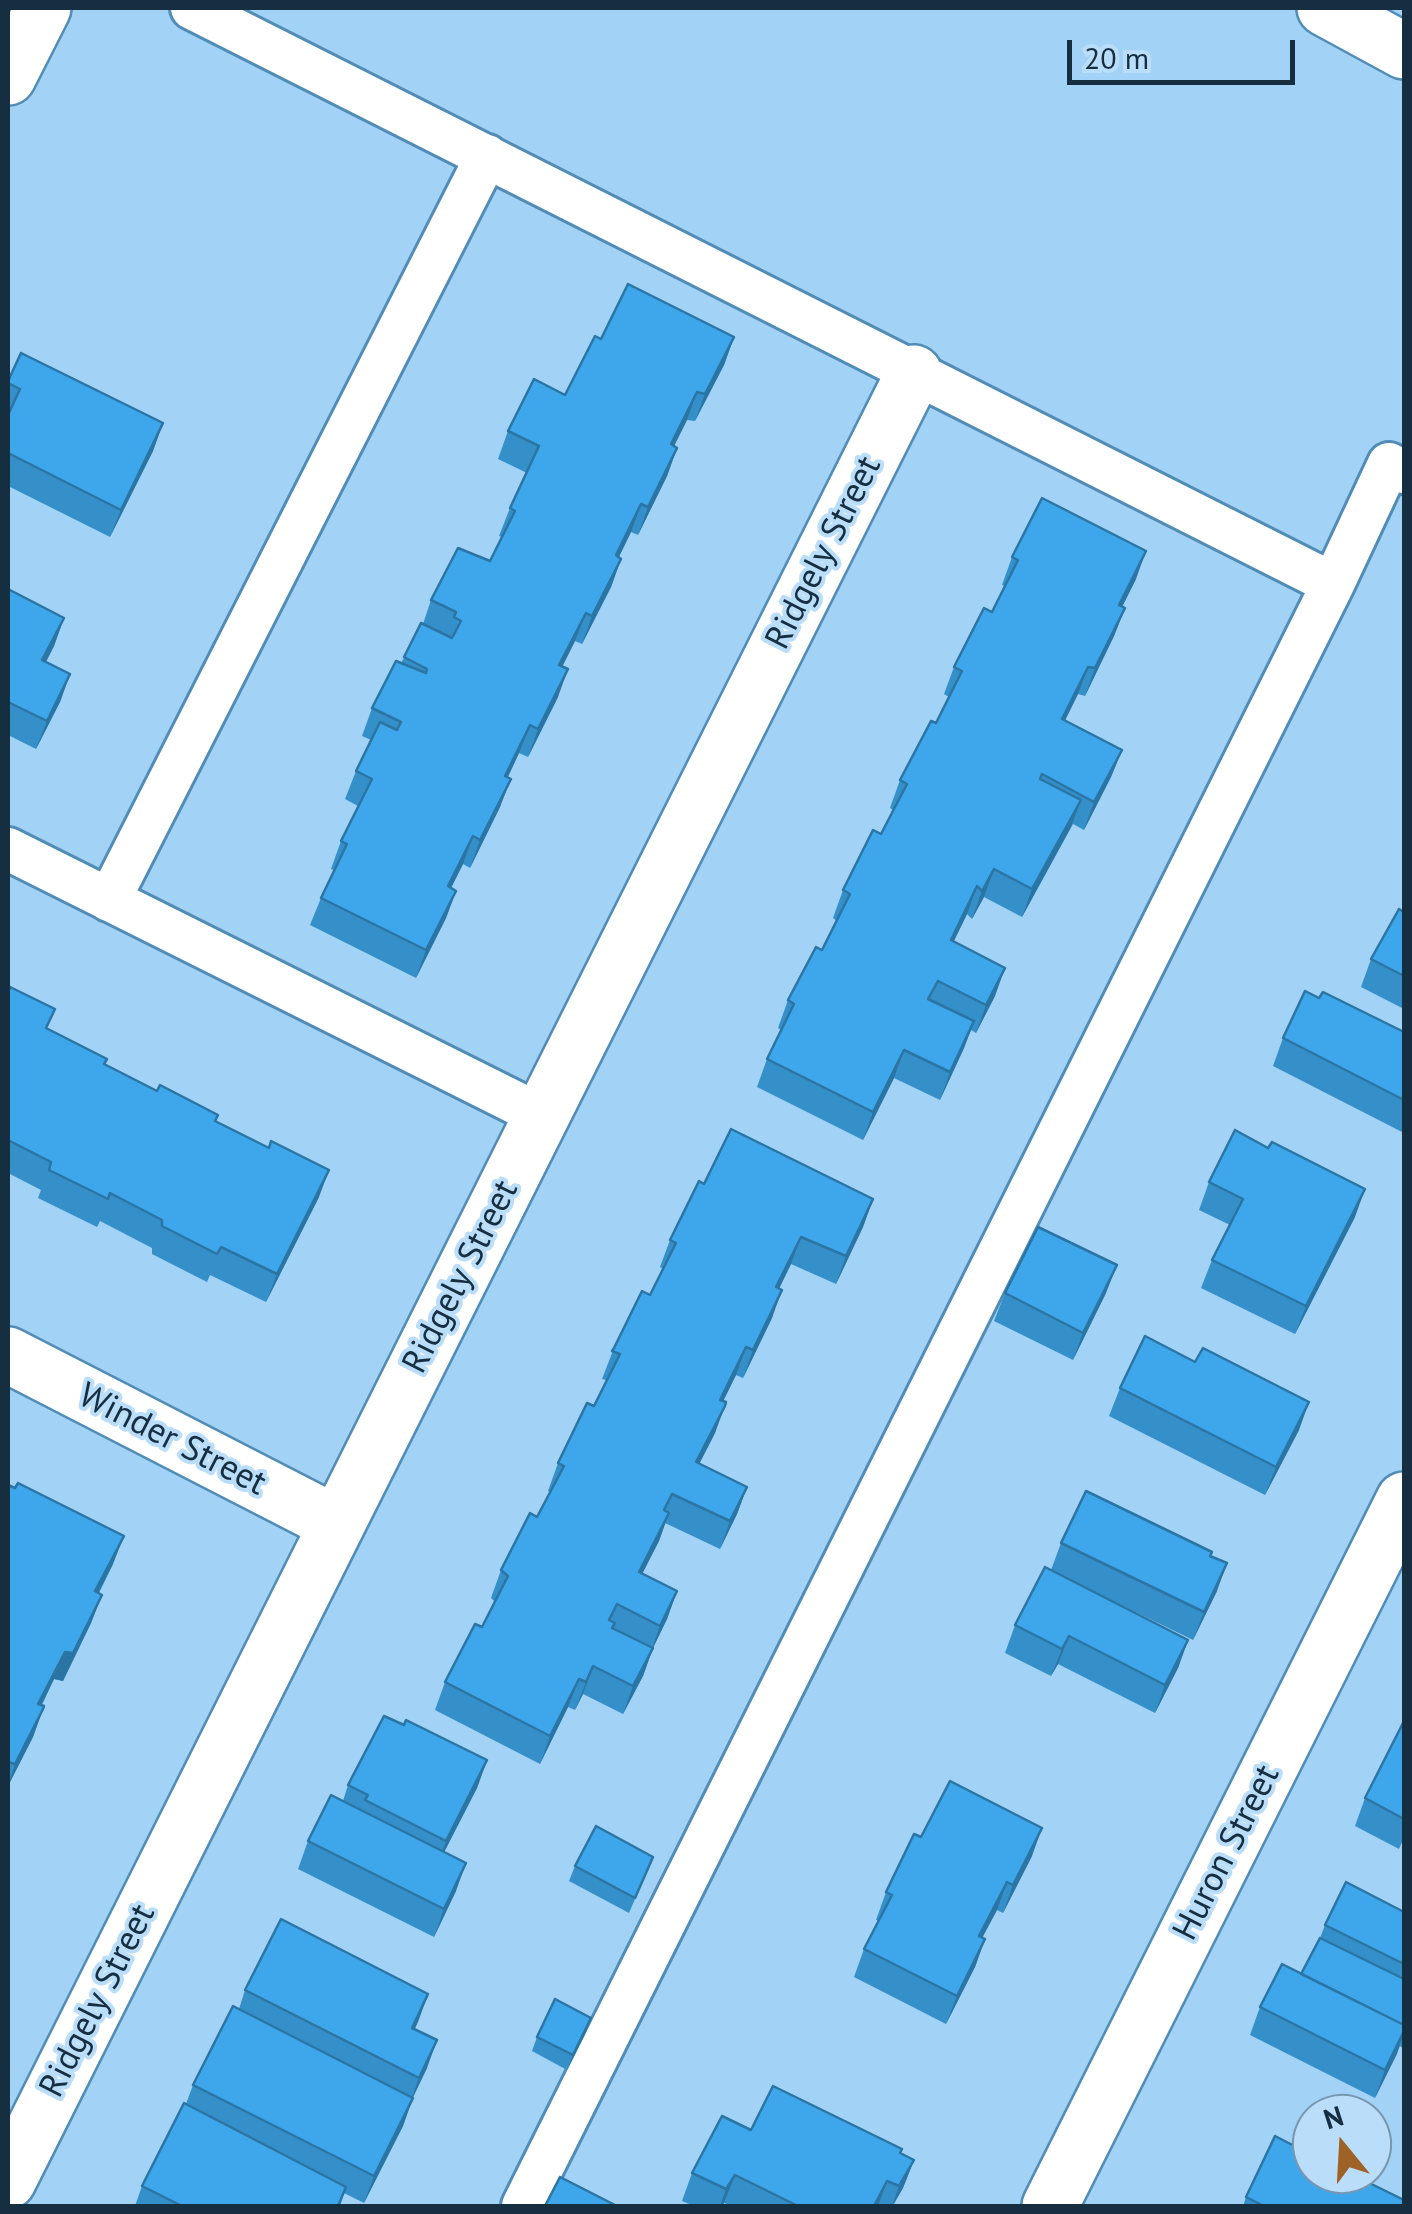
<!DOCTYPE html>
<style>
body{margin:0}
#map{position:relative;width:1412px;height:2214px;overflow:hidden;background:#a2d2f6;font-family:"PT Sans",sans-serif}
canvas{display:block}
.frame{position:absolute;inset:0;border:10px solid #162f40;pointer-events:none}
.north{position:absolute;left:1292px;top:2094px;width:100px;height:100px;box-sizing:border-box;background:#baddf9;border:2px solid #7897af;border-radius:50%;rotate:342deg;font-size:28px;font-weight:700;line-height:40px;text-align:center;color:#162f40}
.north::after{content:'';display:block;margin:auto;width:35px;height:45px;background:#9f6226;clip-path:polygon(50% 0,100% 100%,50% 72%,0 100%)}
.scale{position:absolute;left:1067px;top:40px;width:228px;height:45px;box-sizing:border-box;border:5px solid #162f40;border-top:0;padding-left:12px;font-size:30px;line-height:35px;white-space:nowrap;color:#162f40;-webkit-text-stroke:8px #baddf9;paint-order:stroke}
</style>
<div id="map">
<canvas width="1412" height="2214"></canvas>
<div class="frame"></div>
<div class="north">N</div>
<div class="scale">20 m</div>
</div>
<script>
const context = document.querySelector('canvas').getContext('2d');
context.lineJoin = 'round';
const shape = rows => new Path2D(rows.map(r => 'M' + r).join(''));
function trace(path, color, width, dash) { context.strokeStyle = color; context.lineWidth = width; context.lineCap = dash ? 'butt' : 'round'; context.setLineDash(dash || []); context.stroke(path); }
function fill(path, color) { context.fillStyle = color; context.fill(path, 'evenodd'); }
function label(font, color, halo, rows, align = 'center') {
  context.font = font + ' "PT Sans",sans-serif'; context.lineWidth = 8; context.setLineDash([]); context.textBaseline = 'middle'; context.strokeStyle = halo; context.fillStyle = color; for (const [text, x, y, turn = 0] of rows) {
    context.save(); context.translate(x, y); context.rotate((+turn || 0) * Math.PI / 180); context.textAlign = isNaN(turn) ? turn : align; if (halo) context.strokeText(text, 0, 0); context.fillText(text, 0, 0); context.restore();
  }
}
const service = shape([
 [192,8,1333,584],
 [8,849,542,1116],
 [109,900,487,156],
 [523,2206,1333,584,1389,464,1404,472]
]);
const minor = shape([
 [8,77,43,8],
 [8,1355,337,1524],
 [8,2181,914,373],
 [1050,2206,1404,1500]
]);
const tertiary = shape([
 [1325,8,1404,51]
]);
const wall = shape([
 [734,337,724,365,695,421,687,420,674,446,677,448,667,476,638,535,631,532,619,557,621,559,611,587,582,644,575,641,562,667,558,697,528,757,519,753,508,777,500,807,470,868,463,864,451,888,456,891,446,918,416,978,310,925,321,898,334,870,331,869,341,841,358,806,345,799,356,771,371,740,362,736,372,708,401,663,423,624,431,600,490,561,502,537,499,536,510,508,527,473,498,459,508,431,565,395,601,339],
 [8,381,163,423,153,451,110,537,8,486],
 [1012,557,1136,579,1122,607,1125,608,1114,636,1085,696,1078,694,1065,720,1122,750,1111,777,1084,830,1073,824,1022,917,984,897,972,919,967,914,954,941,995,996,976,1033,971,1030,964,1048,940,1100,894,1078,863,1140,757,1087,767,1059,781,1030,778,1028,788,1000,822,950,837,921,833,918,843,890,881,834,893,810,890,808,900,780,936,723,949,697,944,694,954,667,992,612,1005,586,1002,585],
 [8,589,64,618,54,646,46,662,70,674,60,702,36,749,8,735],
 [1404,912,1404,1009,1361,987,1371,959],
 [8,992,48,1029,104,1065,157,1091,218,1115,216,1122,319,1197,266,1302,210,1275,207,1282,152,1254,152,1248,100,1221,97,1227,38,1198,41,1190,8,1173],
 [1319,998,1404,1032,1404,1133,1273,1066,1283,1038],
 [1268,1148,1355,1217,1295,1334,1201,1288,1212,1260,1230,1225,1199,1210,1209,1182],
 [704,1184,873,1199,863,1227,836,1284,791,1264,779,1289,772,1318,743,1378,736,1375,723,1401,715,1433,699,1464,747,1487,737,1514,720,1549,665,1523,659,1541,642,1573,677,1591,667,1619,653,1648,643,1676,623,1714,583,1694,575,1710,568,1707,540,1764,435,1710,445,1682,482,1627,495,1602,491,1598,501,1570,537,1517,550,1492,548,1491,558,1463,594,1406,606,1380,602,1379,614,1348,650,1295,663,1269,660,1267,670,1240],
 [1005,1293,1106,1293,1073,1360,994,1321],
 [1195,1362,1299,1430,1265,1495,1109,1416,1120,1388],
 [8,1485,113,1564,99,1593,102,1595,91,1623,63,1681,54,1679,42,1705,44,1706,33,1737,8,1786],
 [1061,1543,1211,1556,1217,1591,1193,1640,1088,1589,1188,1640,1178,1668,1155,1713,1058,1664,1051,1676,1005,1653,1015,1625,1051,1570],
 [1404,1721,1404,1840,1403,1840,1399,1849,1355,1826,1365,1798],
 [404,1725,487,1760,477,1788,444,1852,456,1891,434,1937,298,1869,308,1841,343,1801,348,1785],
 [921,1837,1032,1856,1003,1913,997,1910,982,1937,985,1939,975,1967,946,2024,854,1977,864,1949,879,1921,876,1920,886,1892],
 [653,1857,629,1913,569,1881,575,1866],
 [1404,1912,1404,2049,1400,2046,1375,2098,1250,2035,1260,2007,1301,1974,1320,1938,1325,1925],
 [245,1990,428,1994,415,2029,427,2068,412,2098,403,2126,364,2203,344,2193,340,2206,135,2206,142,2186,186,2104,193,2085,239,2009],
 [586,2032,567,2070,532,2051,537,2037],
 [751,2130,901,2153,914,2160,903,2188,893,2206,732,2206,724,2203,722,2206,694,2206,682,2201,692,2173],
 [1246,2197,1404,2206,1243,2206]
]);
const shadedWall = shape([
 [734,337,724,365,695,421,705,394],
 [697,392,687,420,661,472,671,444],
 [163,423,153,451,110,537,121,510],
 [677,448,667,476,638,535,648,507],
 [641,504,631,532,606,583,616,555],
 [1146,551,1136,579,1109,633,1119,605],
 [621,559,611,587,582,644,592,616],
 [1125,608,1114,636,1085,696,1095,668],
 [586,613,575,641,549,693,559,665],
 [64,618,54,646,32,688,42,660],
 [1088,667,1078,694,1052,747,1062,719],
 [568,669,558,697,528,757,538,729],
 [70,674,60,702,36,749,47,721],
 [530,725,519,753,495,804,505,776],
 [1122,750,1111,777,1084,830,1094,802],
 [511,779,500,807,470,868,480,840],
 [1081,800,1071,827,1022,917,1032,889],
 [473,836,463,864,438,914,448,886],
 [994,869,984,897,972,919,982,891],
 [977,886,967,914,941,967,951,940],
 [456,891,446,918,416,978,426,950],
 [1005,968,995,996,976,1033,986,1005],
 [974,1021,964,1048,940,1100,950,1072],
 [904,1050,894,1078,863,1140,873,1112],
 [329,1170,319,1197,266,1302,277,1274],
 [1365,1189,1355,1217,1295,1334,1306,1306],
 [873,1199,863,1227,836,1284,846,1256],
 [801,1237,791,1264,766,1315,776,1287],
 [1117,1265,1106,1293,1073,1360,1083,1333],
 [782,1290,772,1318,743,1378,753,1350],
 [746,1347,736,1375,710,1428,720,1400],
 [1309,1402,1299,1430,1265,1495,1276,1467],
 [725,1406,715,1433,686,1490,696,1462],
 [747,1487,737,1514,720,1549,730,1521],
 [669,1513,659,1541,629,1600,639,1572],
 [124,1536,113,1564,85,1619,95,1591],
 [1227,1563,1217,1591,1193,1640,1204,1612],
 [677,1591,667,1619,650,1654,660,1626],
 [102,1595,91,1623,63,1681,54,1679,28,1732,38,1704,65,1652],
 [1069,1636,1058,1664,1051,1676,1062,1649],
 [1188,1640,1178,1668,1155,1713,1165,1685],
 [653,1648,643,1676,623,1714,633,1686],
 [593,1666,583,1694,575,1710,586,1682],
 [579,1679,568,1707,540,1764,550,1736],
 [43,1709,33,1737,8,1786,15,1764],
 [487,1760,477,1788,436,1868,446,1841],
 [1042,1828,1032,1856,1003,1913,1013,1885],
 [466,1863,456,1891,434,1937,444,1909],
 [1007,1882,997,1910,969,1963,979,1936],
 [985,1939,975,1967,946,2024,957,1996],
 [428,1994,418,2022,401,2055,412,2028],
 [591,2018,586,2032,567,2070,573,2055],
 [1404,2031,1397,2054,1375,2098,1385,2070],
 [437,2040,427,2068,409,2106,419,2078],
 [413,2098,403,2126,364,2203,374,2176],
 [914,2160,903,2188,892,2206,899,2186],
 [735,2175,724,2203,722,2206,720,2206,726,2189],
 [887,2181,878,2206,874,2206,879,2195]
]);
const building = shape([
 [628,284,734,337,705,394,697,392,671,444,677,448,648,507,641,504,616,555,621,559,592,616,586,613,559,665,568,669,538,729,530,725,505,776,511,779,480,840,473,836,448,886,456,891,426,950,321,898,347,844,341,841,372,779,356,771,380,722,397,730,401,722,372,708,396,661,426,673,427,669,404,657,421,623,452,638,461,621,454,617,456,612,431,600,458,548,490,561,515,511,510,508,539,446,508,431,534,379,565,395,595,336,601,339,628,284],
 [21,353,163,423,121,510,8,453,8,415,20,389,8,383,8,381,21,353],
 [1042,498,1146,551,1119,605,1125,608,1095,668,1088,667,1062,719,1122,750,1094,802,1042,774,1040,779,1081,800,1032,889,994,869,982,891,977,886,951,940,1005,968,986,1005,938,981,928,999,974,1021,950,1072,904,1050,873,1112,767,1059,794,1004,788,1000,816,947,822,950,850,894,843,890,873,830,881,834,907,784,900,780,931,721,936,723,962,671,954,667,984,608,992,612,1018,560,1012,557,1042,498],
 [8,589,64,618,42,660,70,674,47,721,8,702,8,589],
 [1399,909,1404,912,1404,976,1371,959,1399,909],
 [10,987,55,1009,46,1028,107,1059,104,1064,157,1091,160,1085,218,1115,215,1121,269,1148,271,1141,329,1170,277,1274,221,1247,217,1254,162,1226,162,1220,110,1193,108,1199,49,1170,51,1162,8,1140,8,992,10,987],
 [1305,991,1319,998,1323,992,1404,1032,1404,1100,1283,1038,1305,991],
 [731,1129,873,1199,846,1256,801,1237,776,1287,782,1290,753,1350,746,1347,720,1400,726,1402,725,1406,696,1462,747,1487,730,1521,672,1494,664,1510,669,1513,639,1572,677,1591,660,1626,617,1604,609,1620,615,1623,612,1628,653,1648,633,1686,593,1666,586,1682,579,1679,550,1736,445,1682,475,1624,482,1627,508,1576,501,1570,530,1513,537,1517,564,1466,558,1463,587,1403,594,1406,620,1354,612,1351,614,1348,642,1291,650,1295,676,1243,670,1240,699,1181,704,1184,731,1129],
 [1235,1130,1268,1148,1272,1142,1365,1189,1306,1306,1212,1260,1243,1199,1209,1182,1235,1130],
 [1038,1227,1117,1265,1083,1333,1005,1293,1038,1227],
 [1145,1336,1195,1362,1203,1348,1309,1402,1276,1467,1120,1388,1145,1336],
 [18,1483,124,1536,95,1591,102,1595,73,1653,65,1652,38,1704,44,1706,43,1709,15,1764,8,1762,8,1485,15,1488,18,1483],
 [1086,1491,1212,1552,1210,1556,1227,1563,1204,1612,1061,1543,1086,1491],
 [1045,1567,1188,1640,1165,1685,1069,1636,1062,1649,1015,1625,1045,1567],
 [384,1716,404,1725,406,1720,487,1760,446,1841,365,1800,368,1795,348,1785,384,1716],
 [1404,1721,1404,1819,1365,1798,1404,1721],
 [950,1781,1042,1828,1013,1885,1007,1882,979,1936,985,1939,957,1996,864,1949,892,1895,886,1892,914,1834,921,1837,950,1781],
 [331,1795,466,1863,444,1909,308,1841,331,1795],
 [596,1826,653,1857,635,1898,575,1866,596,1826],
 [1346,1882,1404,1912,1404,1964,1325,1925,1346,1882],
 [281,1919,428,1994,412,2028,437,2040,419,2078,245,1990,281,1919],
 [1320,1938,1404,1979,1404,2025,1301,1974,1320,1938],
 [1282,1964,1404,2025,1404,2031,1385,2070,1260,2007,1282,1964],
 [555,1999,591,2018,573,2055,537,2037,555,1999],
 [233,2006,413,2098,374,2176,193,2085,233,2006],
 [773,2086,902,2149,900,2153,914,2160,899,2186,887,2181,874,2206,798,2206,735,2175,726,2189,692,2173,722,2116,751,2130,773,2086],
 [184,2103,346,2187,338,2206,182,2206,142,2186,184,2103],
 [1275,2136,1312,2155,1312,2174,1351,2174,1404,2200,1404,2206,1264,2206,1246,2197,1275,2136],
 [560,2177,615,2205,615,2206,545,2206,560,2177]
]);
const streetNames = [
 ["Ridgely Street",824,553,-63],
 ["Ridgely Street",461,1277,-63],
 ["Winder Street",172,1440,27],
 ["Huron Street",1227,1853,-63],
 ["Ridgely Street",98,2001,-63]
];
trace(service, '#518cb6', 48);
trace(minor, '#518cb6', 60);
trace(tertiary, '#518cb6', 60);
trace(service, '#fff', 42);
trace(minor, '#fff', 55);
trace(tertiary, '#fff', 55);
fill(wall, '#3590ca');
fill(shadedWall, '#2b75a4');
fill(building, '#3ea7eb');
trace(building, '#2b75a4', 2.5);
label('35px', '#162f40', '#baddf9', streetNames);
</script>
